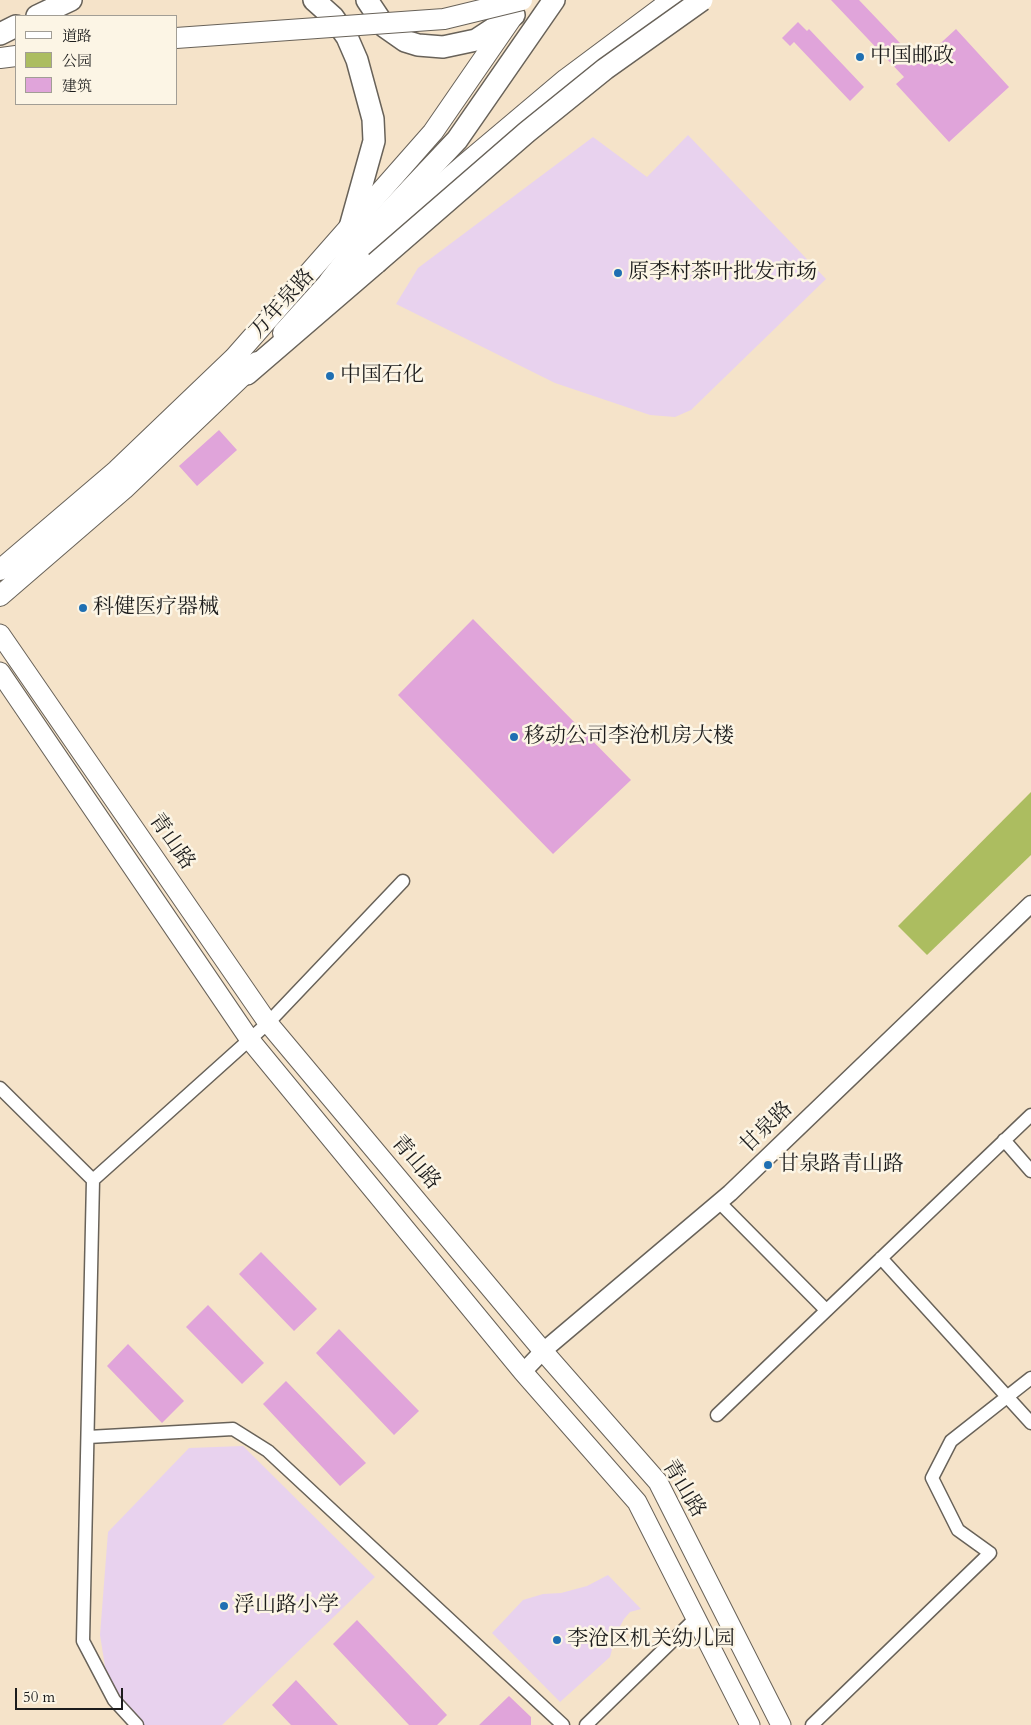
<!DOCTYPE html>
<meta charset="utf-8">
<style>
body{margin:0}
#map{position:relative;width:1031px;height:1725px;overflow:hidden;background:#f5e3c9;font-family:Cardo,"Noto Serif SC",serif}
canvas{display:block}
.legend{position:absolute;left:15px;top:15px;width:162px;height:90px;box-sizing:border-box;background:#fcf5e5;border:1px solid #a29e95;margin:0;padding:6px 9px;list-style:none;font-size:15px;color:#1c1c1c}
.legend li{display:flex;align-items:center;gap:10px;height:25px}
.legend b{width:25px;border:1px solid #a29e95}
.scale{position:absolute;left:15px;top:1688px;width:108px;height:22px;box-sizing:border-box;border:2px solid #1c1c1c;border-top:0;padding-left:6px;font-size:15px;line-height:18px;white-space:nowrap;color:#1c1c1c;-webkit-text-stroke:4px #fcf5e5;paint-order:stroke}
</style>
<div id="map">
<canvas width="1031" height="1725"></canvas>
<ul class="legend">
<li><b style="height:6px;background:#fff"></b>道路</li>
<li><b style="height:14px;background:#acbd60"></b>公园</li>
<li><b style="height:14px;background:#e0a4da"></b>建筑</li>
</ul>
<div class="scale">50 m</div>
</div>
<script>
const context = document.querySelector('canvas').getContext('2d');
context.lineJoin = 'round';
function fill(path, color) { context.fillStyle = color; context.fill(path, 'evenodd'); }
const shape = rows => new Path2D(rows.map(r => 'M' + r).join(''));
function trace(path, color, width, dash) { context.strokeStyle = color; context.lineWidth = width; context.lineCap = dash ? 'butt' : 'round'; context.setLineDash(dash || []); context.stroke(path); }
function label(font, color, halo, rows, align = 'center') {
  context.font = font + ' Cardo,"Noto Serif SC",serif'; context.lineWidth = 5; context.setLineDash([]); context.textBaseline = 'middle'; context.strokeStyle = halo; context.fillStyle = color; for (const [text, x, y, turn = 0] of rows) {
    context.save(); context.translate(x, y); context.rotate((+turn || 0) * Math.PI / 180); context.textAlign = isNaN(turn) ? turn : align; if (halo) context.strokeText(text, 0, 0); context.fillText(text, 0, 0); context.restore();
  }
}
const built = shape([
 [688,135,826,279,691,410,675,417,650,415,555,383,396,304,418,268,593,137,647,177],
 [243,1446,375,1577,222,1725,140,1725,119,1706,106,1673,100,1635,108,1532,189,1448],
 [608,1575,641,1609,630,1612,624,1619,616,1634,610,1657,560,1702,492,1633,523,1600,543,1594,561,1593,587,1586]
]);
const green = shape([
 [1031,792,1031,855,927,955,898,926]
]);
const building = shape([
 [831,0,859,0,919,63,956,29,1009,87,949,142,896,84,904,77],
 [798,22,807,31,809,29,864,87,850,101,794,42,790,46,782,38],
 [219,430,237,450,197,486,179,466],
 [473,619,631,780,553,854,398,695],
 [261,1252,317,1309,294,1331,239,1274],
 [208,1305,264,1363,242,1384,186,1327],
 [339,1329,419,1411,394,1435,316,1353],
 [128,1344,184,1401,162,1423,107,1366],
 [286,1381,366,1463,340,1486,263,1404],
 [357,1620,447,1715,437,1725,409,1725,333,1644],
 [296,1680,338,1725,291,1725,272,1705],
 [509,1696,531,1717,531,1725,479,1725]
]);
const minor = shape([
 [0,1088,93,1180,83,1641,114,1700,137,1725],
 [1004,1140,1031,1171],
 [93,1180,268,1023,403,881],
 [719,1202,826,1310],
 [881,1258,1031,1423],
 [717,1415,1031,1115],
 [88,1437,233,1429,268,1451,563,1725],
 [586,1725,696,1618],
 [812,1725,990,1553,958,1530,932,1478,951,1441,1031,1378]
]);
const tertiary = shape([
 [523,1372,543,1351,730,1193,1031,904]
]);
const secondary = shape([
 [0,634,268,1023,543,1351,658,1482,781,1725],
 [0,672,250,1040,523,1372,637,1502,750,1725]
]);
const primary = shape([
 [0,58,16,56],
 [283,333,330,281,465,164,566,79,672,0],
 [0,570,117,470,234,358,433,132,513,16],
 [0,596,124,489,257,362]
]);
const trunk = shape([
 [314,0,333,17,347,37,357,60,373,119,374,141,350,227],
 [367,0,385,27,405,41,418,45,443,47,476,40,514,15],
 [37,16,71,0],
 [0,34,16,26],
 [330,281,358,245,457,140,554,0],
 [247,374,376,263]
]);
const primaryBridge = shape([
 [176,38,444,19,522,0]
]);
const trunkBridge = shape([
 [376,263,527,132,605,69,702,0]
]);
const markers = [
 [860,57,5,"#1f6fb2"],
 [618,273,5,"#1f6fb2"],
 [330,376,5,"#1f6fb2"],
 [83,608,5,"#1f6fb2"],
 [514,737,5,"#1f6fb2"],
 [768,1165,5,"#1f6fb2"],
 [224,1606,5,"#1f6fb2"],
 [557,1640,5,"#1f6fb2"]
];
const poiNames = [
 ["中国邮政",870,57],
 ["原李村茶叶批发市场",628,273],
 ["中国石化",340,376],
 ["科健医疗器械",93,608],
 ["移动公司李沧机房大楼",524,737],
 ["甘泉路青山路",778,1165],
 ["浮山路小学",234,1606],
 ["李沧区机关幼儿园",567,1640]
];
const streetNames = [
 ["万年泉路",283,304,-48],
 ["青山路",171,842,55],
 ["甘泉路",767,1128,-44],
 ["青山路",415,1163,50],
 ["青山路",683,1489,59]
];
fill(built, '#e8d2ee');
fill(green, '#acbd60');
fill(building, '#e0a4da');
trace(minor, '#686259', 15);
trace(tertiary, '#686259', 19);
trace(secondary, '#686259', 21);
trace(primary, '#686259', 22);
trace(trunk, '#686259', 24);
trace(minor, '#fff', 12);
trace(tertiary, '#fff', 16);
trace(secondary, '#fff', 19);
trace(primary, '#fff', 20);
trace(trunk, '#fff', 21);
trace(primaryBridge, '#686259', 22, []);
trace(trunkBridge, '#686259', 24, []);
trace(primaryBridge, '#fff', 20);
trace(trunkBridge, '#fff', 21);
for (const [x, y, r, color] of markers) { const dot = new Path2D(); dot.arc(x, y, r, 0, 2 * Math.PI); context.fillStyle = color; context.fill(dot); trace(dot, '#fcf5e5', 2); }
label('21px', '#1c1c1c', '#fcf5e5', poiNames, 'left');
label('21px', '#1c1c1c', '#fcf5e5', streetNames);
</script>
